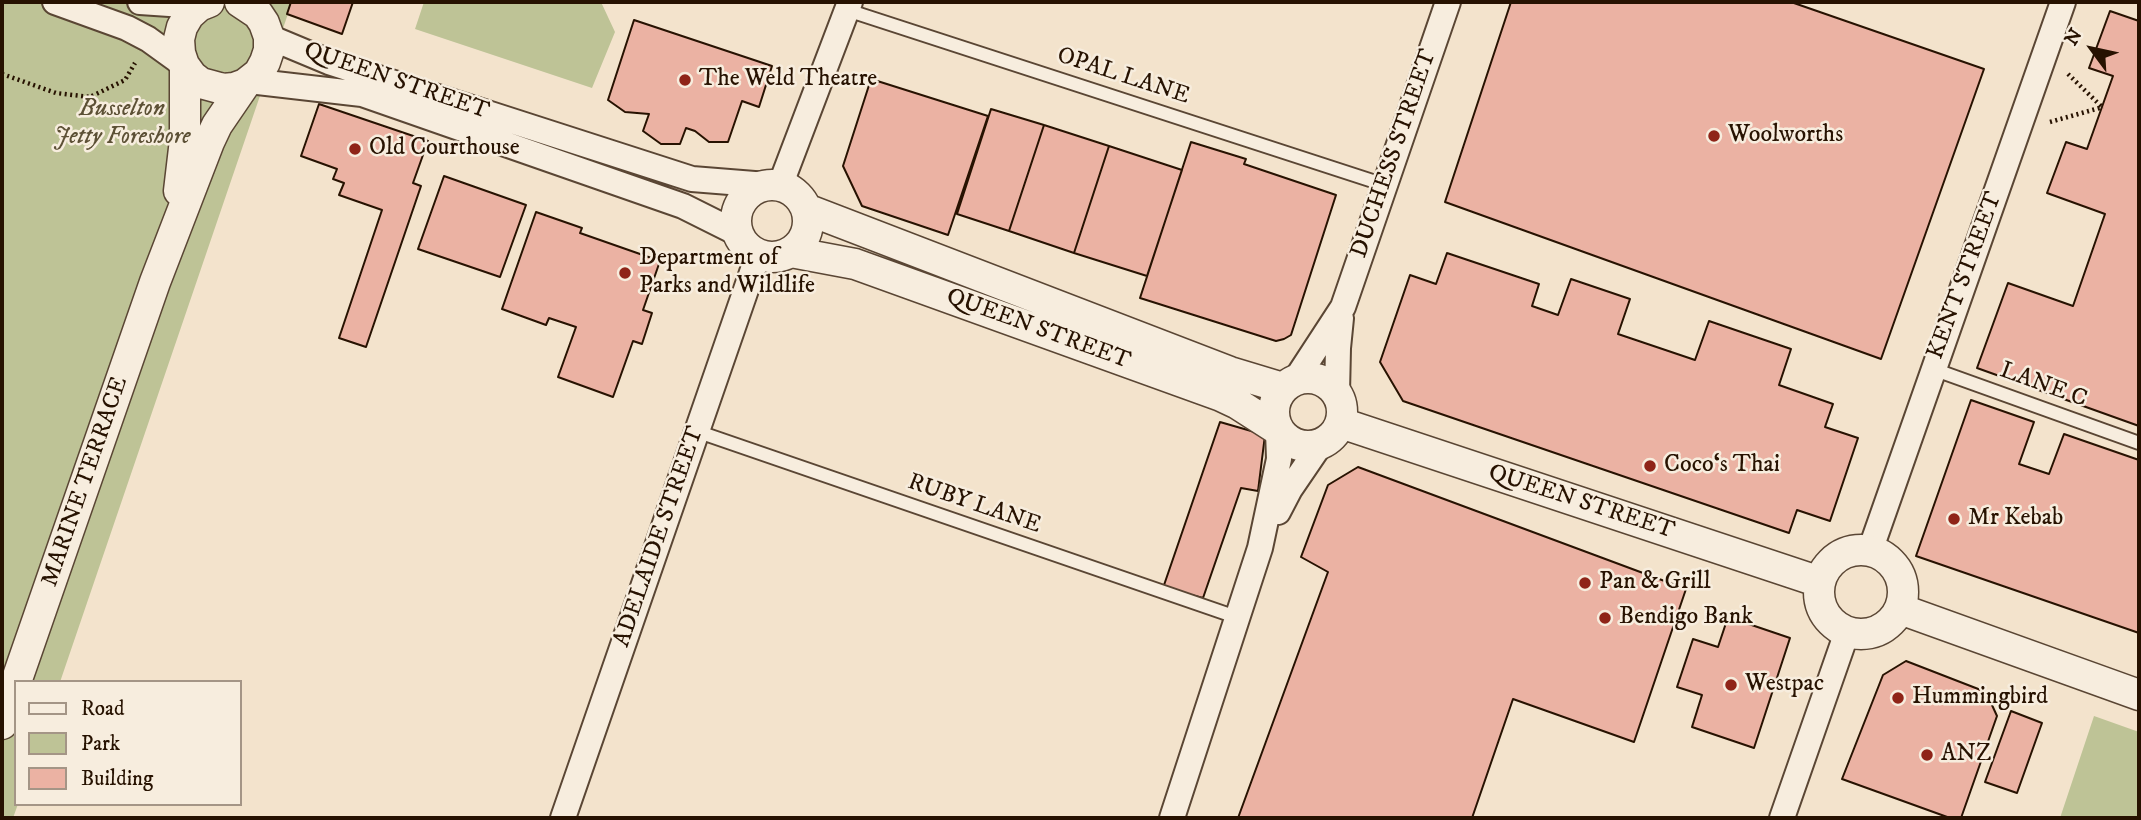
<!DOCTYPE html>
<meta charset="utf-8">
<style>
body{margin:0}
#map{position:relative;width:2141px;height:820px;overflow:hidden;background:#f3e3cc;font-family:"IM FELL DW Pica",serif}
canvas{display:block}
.frame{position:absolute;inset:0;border:4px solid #271201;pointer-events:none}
.legend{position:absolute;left:14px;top:680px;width:228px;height:126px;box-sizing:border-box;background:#f7edde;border:2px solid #a49586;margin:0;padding:9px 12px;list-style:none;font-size:21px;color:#271201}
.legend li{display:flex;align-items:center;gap:14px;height:35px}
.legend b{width:35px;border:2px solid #a49586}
.north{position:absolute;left:2057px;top:14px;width:70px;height:70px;-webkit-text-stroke:5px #f7edde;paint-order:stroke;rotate:303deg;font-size:19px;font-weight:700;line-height:28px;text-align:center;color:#271201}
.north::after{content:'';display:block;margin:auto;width:24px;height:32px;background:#271201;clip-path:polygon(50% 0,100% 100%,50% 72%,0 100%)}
</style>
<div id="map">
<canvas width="2141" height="820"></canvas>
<div class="frame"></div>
<ul class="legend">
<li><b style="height:9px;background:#f7edde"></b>Road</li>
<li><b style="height:19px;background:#bec396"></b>Park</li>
<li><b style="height:19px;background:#ebb2a3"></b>Building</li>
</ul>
<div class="north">N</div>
</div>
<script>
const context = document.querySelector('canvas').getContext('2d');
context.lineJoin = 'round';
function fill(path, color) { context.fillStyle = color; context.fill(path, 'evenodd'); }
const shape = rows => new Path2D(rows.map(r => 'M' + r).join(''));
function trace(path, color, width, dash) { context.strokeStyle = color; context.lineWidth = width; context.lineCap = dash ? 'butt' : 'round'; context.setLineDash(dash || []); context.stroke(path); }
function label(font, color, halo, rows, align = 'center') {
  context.font = font + ' "IM FELL DW Pica",serif'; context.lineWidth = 5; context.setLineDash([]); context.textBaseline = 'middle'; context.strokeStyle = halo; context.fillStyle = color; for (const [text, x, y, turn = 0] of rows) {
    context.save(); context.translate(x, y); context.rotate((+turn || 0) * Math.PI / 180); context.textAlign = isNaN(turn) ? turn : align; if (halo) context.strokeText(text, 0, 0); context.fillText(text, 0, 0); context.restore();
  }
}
const green = shape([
 [2,2,292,2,60,682,16,682,16,804,18,804,13,818,2,818],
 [424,2,601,2,615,32,592,88,415,29],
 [2094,716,2139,732,2139,818,2060,818]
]);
const building = shape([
 [291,2,353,2,342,34,287,14,291,2],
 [1511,2,1791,2,1984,69,1881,359,1445,202,1511,2],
 [2110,11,2139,21,2139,426,1977,368,2008,283,2073,306,2105,214,2047,193,2066,142,2087,149,2113,76,2089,68,2110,11],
 [634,20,772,66,759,107,742,101,728,142,709,142,695,131,686,128,680,144,661,144,643,131,649,114,625,112,608,100,634,20],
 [871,79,988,116,948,235,862,206,843,166,871,79],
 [319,104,428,141,413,183,421,186,366,347,339,338,382,210,339,195,344,183,333,179,337,169,301,156,319,104],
 [991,109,1044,125,1009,231,957,214,991,109],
 [1044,125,1109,146,1074,253,1009,231,1044,125],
 [1191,142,1246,159,1244,164,1336,195,1291,335,1284,339,1276,341,1140,298,1191,142],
 [1109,146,1182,170,1147,276,1074,253,1109,146],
 [444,176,526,205,500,277,418,249,444,176],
 [536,212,582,228,580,233,660,261,643,310,652,313,642,344,633,341,613,397,558,377,576,327,549,318,546,325,502,309,536,212],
 [1447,253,1539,284,1532,306,1558,315,1571,279,1630,299,1618,334,1695,360,1709,321,1791,349,1779,385,1833,404,1825,427,1858,438,1830,521,1797,510,1789,533,1403,401,1380,362,1410,275,1436,284,1447,253],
 [1971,400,2034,422,2019,464,2049,474,2064,434,2139,460,2139,633,1916,556,1971,400],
 [1220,422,1265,435,1258,491,1241,488,1203,598,1163,588,1220,422],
 [1358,467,1686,589,1634,742,1513,699,1472,818,1238,818,1328,572,1301,557,1328,485,1358,467],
 [1728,617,1790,638,1754,748,1692,727,1702,695,1677,687,1693,639,1718,647,1728,617],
 [1906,661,1986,692,1997,716,1961,818,1950,818,1842,779,1883,675,1906,661],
 [2011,711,2042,723,2017,793,1985,782,2011,711]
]);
const path = shape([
 [2,74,56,93,90,97,125,80,135,63],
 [2068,74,2102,107],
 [2050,122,2103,107]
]);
const service = shape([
 [847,10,1385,185],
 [1933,369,2139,443],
 [696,431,1239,618]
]);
const minor = shape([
 [55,2,127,28,148,39,184,65],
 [140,2,199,6],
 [269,37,329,62,692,179,767,185],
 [249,81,362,94,683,206,737,233],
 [780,186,850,2],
 [1296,379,1343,307,1448,2],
 [1337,393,1338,348,1341,318],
 [1278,512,1290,489,1320,445],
 [1870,551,2063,2],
 [563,818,758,255],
 [1172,818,1260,548,1279,459,1278,431],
 [1782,818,1847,632]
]);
const tertiary = shape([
 [209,2,199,6,189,15,182,27,179,39,180,53,184,65,192,76,201,83,223,89,234,88,245,84,259,73,265,62,269,50,269,37,264,23,258,14,240,2],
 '736 221a36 36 0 1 1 72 0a36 36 0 1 1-72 0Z',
 [179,191,185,140,185,68],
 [806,209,1230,372,1283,388],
 [791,252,855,264,1221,396,1238,404,1277,429],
 '1274 412a34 34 0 1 1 68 0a34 34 0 1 1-68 0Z',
 [1341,423,1820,582],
 '1819 592a42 42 0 1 1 84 0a42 42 0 1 1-84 0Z',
 [1900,609,2139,695],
 [16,682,155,282,209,142,217,125,245,84],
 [2,724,16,684]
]);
const markers = [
 [685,80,7,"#8f2418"],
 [1714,136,7,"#8f2418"],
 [355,149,7,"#8f2418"],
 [625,273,7,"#8f2418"],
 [1650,466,7,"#8f2418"],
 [1954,519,7,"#8f2418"],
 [1585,583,7,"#8f2418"],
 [1605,618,7,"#8f2418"],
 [1731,685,7,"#8f2418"],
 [1898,698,7,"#8f2418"],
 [1927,755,7,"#8f2418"]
];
const streetNames = [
 ["OPAL LANE",1123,77,18],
 ["QUEEN STREET",396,82,19],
 ["DUCHESS STREET",1395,154,-71],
 ["KENT STREET",1966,276,-70],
 ["QUEEN STREET",1038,330,20],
 ["LANE C",2043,386,20],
 ["MARINE TERRACE",86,482,-71],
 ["QUEEN STREET",1581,503,18],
 ["RUBY LANE",974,505,19],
 ["ADELAIDE STREET",660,537,-71]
];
const poiNames = [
 ["The Weld Theatre",699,80],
 ["Woolworths",1728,136],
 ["Old Courthouse",369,149],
 ["Department of",639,259],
 ["Parks and Wildlife",639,287],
 ["Coco‘s Thai",1664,466],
 ["Mr Kebab",1968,519],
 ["Pan & Grill",1599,583],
 ["Bendigo Bank",1619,618],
 ["Westpac",1745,685],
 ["Hummingbird",1912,698],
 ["ANZ",1941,755]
];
const parkNames = [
 ["Busselton",122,110],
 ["Jetty Foreshore",122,138]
];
fill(green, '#bec396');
fill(building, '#ebb2a3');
trace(building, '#271201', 2);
trace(service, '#5a4634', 16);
trace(minor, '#5a4634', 28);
trace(tertiary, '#5a4634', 33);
trace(path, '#271201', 4.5, [2, 3.5]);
trace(service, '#f7edde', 12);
trace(minor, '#f7edde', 24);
trace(tertiary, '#f7edde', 30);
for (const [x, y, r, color] of markers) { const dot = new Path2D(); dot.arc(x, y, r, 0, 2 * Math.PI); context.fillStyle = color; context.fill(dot); trace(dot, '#f7edde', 2.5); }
label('24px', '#271201', '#f7edde', streetNames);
label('24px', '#271201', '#f7edde', poiNames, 'left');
label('italic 24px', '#5c5035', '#f7edde', parkNames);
</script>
